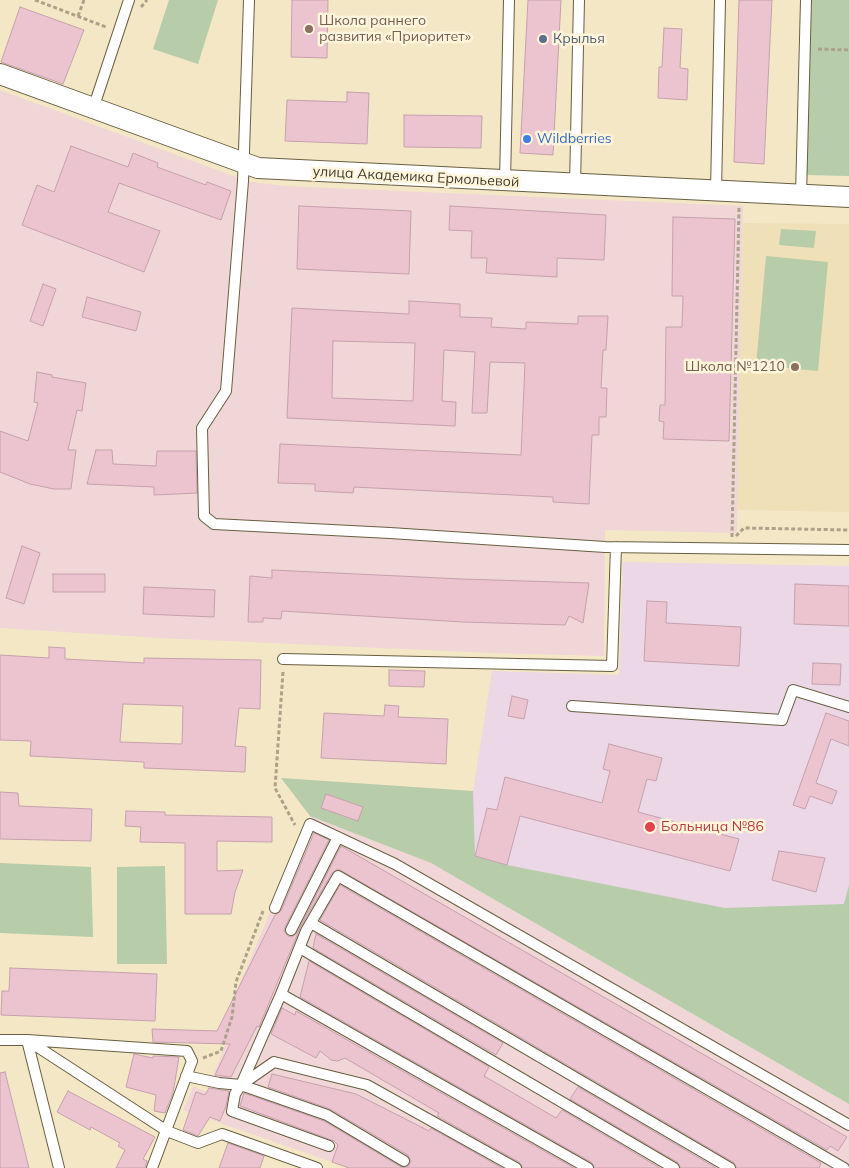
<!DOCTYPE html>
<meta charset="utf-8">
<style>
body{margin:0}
canvas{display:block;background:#f3e7c6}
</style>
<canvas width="849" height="1168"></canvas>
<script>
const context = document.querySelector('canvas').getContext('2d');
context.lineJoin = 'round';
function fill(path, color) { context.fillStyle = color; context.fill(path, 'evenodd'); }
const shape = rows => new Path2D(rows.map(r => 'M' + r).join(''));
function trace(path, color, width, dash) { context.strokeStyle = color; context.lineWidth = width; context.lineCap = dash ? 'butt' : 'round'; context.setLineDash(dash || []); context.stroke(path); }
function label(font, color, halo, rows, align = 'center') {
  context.font = font + ' Mulish,sans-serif'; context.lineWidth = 5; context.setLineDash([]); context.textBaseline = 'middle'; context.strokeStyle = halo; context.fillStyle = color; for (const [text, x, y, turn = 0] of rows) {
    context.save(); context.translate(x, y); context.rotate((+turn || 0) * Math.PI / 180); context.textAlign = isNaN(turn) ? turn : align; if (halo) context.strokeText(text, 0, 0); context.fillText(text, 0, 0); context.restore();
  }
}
const built = shape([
 [743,223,849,224,849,512,737,510]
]);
const industrial = shape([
 [0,90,236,177,244,181,285,186,743,206,737,533,605,530,604,656,491,653,160,638,0,628],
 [310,816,431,863,849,1104,849,1168,349,1168,183,1110,193,1087,207,1092,236,1017,240,984]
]);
const medical = shape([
 [623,562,849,566,849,1104,431,863,473,791,492,671,619,675]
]);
const green = shape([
 [169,0,218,0,198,64,153,49],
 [812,0,849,0,849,176,805,175],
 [781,229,816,231,814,248,779,245],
 [766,256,828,262,818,371,756,365],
 [281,778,473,791,475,856,507,865,725,908,844,904,849,885,849,1104,431,863,310,816],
 [0,863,91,867,93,937,0,933],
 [165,866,167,964,117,964,117,867]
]);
const building = shape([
 [292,0,328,0,327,58,291,57,292,0],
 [528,0,561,0,553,155,520,153,528,0],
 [739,0,772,0,764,164,734,162,739,0],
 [20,7,84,30,63,84,1,62,20,7],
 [664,28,682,29,680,68,688,69,687,100,658,98,659,67,662,67,664,28],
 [347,92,369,93,367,144,285,141,287,100,347,102,347,92],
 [404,115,482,116,481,148,404,147,404,115],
 [71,146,128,167,133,153,158,163,157,167,206,185,207,182,231,191,221,220,119,183,108,212,160,231,144,272,22,225,37,185,54,192,71,146],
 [299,206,411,211,409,274,297,269,299,206],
 [450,206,606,215,604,260,557,258,557,277,486,273,487,258,471,258,472,231,449,230,450,206],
 [673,217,735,219,729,441,663,439,664,422,659,421,660,405,665,405,666,327,682,327,683,296,672,296,673,217],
 [43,284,56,289,43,326,30,321,43,284],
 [87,297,141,312,136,331,82,317,87,297],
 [409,301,460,304,460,317,492,318,491,327,526,329,526,322,578,324,578,316,608,316,606,350,603,350,601,388,607,388,606,417,599,417,599,435,592,435,589,504,553,502,553,497,354,487,353,493,315,491,315,484,278,483,280,444,521,455,525,363,490,362,487,413,472,413,475,352,444,350,442,401,456,402,455,426,287,418,292,308,409,314,409,301],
 [333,341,415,343,413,401,332,398,333,341],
 [37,372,52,375,52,377,86,383,82,411,77,410,68,450,76,450,71,489,54,489,30,484,0,472,0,431,28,441,38,403,34,402,37,372],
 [96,450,112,450,113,464,156,466,157,451,196,451,197,493,154,495,154,487,87,484,96,450],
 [22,546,40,553,24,604,6,598,22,546],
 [272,570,462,579,589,583,583,623,569,616,565,625,463,622,282,611,281,619,263,618,263,622,248,622,250,576,272,578,272,570],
 [53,574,105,574,105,592,53,592,53,574],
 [795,584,849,586,849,626,794,624,795,584],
 [144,587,215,590,214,617,143,614,144,587],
 [647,601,667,602,666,623,741,627,739,666,644,661,647,601],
 [49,647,65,648,65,659,144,663,144,658,261,660,260,709,239,708,235,746,246,747,245,772,144,768,144,762,30,756,31,741,0,740,0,655,49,658,49,647],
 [123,704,183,706,182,744,120,742,123,704],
 [813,663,841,664,840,685,812,684,813,663],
 [389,670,425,671,424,687,389,686,389,670],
 [512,696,528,700,524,719,508,716,512,696],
 [385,705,399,706,398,717,448,719,446,764,321,758,324,713,384,716,385,705],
 [826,713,849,721,849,746,831,739,816,783,837,791,832,804,810,796,805,809,793,805,826,713],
 [609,744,662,758,656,781,647,779,638,812,739,839,730,871,520,816,507,865,475,856,487,808,497,810,505,777,602,803,610,771,603,769,609,744],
 [0,792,18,793,19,806,92,809,91,841,0,839,0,792],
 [326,794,363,807,358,821,321,808,326,794],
 [126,811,165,812,165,815,272,817,272,842,217,841,217,871,243,870,235,892,231,914,185,914,185,843,140,842,141,827,125,826,126,811],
 [314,833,329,840,285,927,284,931,288,936,292,937,297,933,341,846,847,1137,838,1151,830,1146,827,1150,338,869,332,873,300,928,259,1027,257,1026,231,1077,215,1075,230,1044,153,1042,152,1029,217,1031,275,915,281,911,314,833],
 [779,851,825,858,816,892,772,880,779,851],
 [340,885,821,1163,819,1168,737,1168,733,1162,320,920,340,885],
 [316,934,503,1043,496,1055,313,948,316,934],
 [309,961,489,1067,484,1076,556,1118,562,1110,660,1168,595,1168,591,1162,300,997,309,961],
 [10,968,157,974,155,1021,1,1015,2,991,9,991,10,968],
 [282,1008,295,1015,296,1011,574,1168,523,1168,519,1162,437,1116,439,1113,345,1058,338,1061,331,1060,320,1051,316,1058,271,1034,282,1008],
 [134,1054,153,1058,153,1056,179,1057,173,1093,165,1113,154,1111,156,1095,126,1087,134,1054],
 [5,1072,29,1168,0,1168,0,1073,5,1072],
 [272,1074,356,1094,429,1131,431,1128,502,1168,349,1168,332,1162,338,1145,334,1141,240,1106,244,1093,324,1121,401,1167,408,1167,411,1161,408,1155,330,1109,268,1087,272,1074],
 [578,1087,716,1168,681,1168,677,1162,570,1099,578,1087],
 [209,1088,229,1091,226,1106,220,1121,210,1117,198,1136,183,1130,196,1092,205,1095,209,1088],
 [68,1091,155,1137,143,1159,147,1161,145,1168,116,1168,125,1150,118,1146,120,1143,91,1127,90,1130,57,1112,68,1091],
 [228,1143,264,1156,260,1168,219,1168,228,1143]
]);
const path = shape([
 [35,0,106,27],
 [141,7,147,0],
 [78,16,84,0],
 [818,49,849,50],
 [736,536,744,528,849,530],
 [732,537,739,208],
 [283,672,275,788,295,825],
 [203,1058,221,1051,232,1017,236,982,263,911]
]);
const service = shape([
 [249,0,243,181,226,391,202,428,204,516,214,524,390,533,605,547,849,550],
 [93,109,129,0],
 [505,181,509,0],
 [575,185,579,0],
 [716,191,720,0],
 [801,195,806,0],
 [283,659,612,666,616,547],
 [572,706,782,720,793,690,849,707],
 [275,908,310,824,395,864,849,1125],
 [311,923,730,1168],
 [291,930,338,837],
 [300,948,674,1168],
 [281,994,306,931,338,876,844,1168],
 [0,1040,27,1040,167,1131,198,1143,222,1134,317,1168],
 [186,1076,219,1083,241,1085,327,1115,404,1161],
 [241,1085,281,994,588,1168],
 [329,1146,232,1111,235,1094,241,1085,274,1062,367,1085,516,1168],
 [59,1168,27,1040,187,1051,192,1061,152,1168]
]);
const minor = shape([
 [0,74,258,168,849,197]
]);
const markers = [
 [309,29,5,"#8d6e63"],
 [543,39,5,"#5c6f8a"],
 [527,139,5,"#3f7fe0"],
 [795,367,5,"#8d6e63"],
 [650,827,6,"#e0444e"]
];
const educationNames = [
 ["Школа раннего",319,21],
 ["развития «Приоритет»",319,37],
 ["Школа №1210",785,367,"right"]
];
const serviceNames = [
 ["Крылья",553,39]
];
const shopNames = [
 ["Wildberries",537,139]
];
const streetNames = [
 ["улица Академика Ермольевой",416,177,3]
];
const healthNames = [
 ["Больница №86",661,827]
];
fill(built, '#efe0b7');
fill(industrial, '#f1d6d7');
fill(medical, '#ecd7e6');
fill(green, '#b7cca9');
fill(building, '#ebc4d0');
trace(building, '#c6a1ad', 1);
trace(service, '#695f41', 12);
trace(minor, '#695f41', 22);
trace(path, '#aba289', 3, [4, 2.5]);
trace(service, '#fff', 10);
trace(minor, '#fff', 20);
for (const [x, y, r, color] of markers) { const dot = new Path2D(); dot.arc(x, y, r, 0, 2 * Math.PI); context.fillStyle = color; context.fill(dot); trace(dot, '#fef5da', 2); }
label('14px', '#785e54', '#fef5da', educationNames, 'left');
label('14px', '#4e5e75', '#fef5da', serviceNames, 'left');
label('14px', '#366cbe', '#fef5da', shopNames, 'left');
label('14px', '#403b2e', '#fef5da', streetNames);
label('14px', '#be3a42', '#fef5da', healthNames, 'left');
</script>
